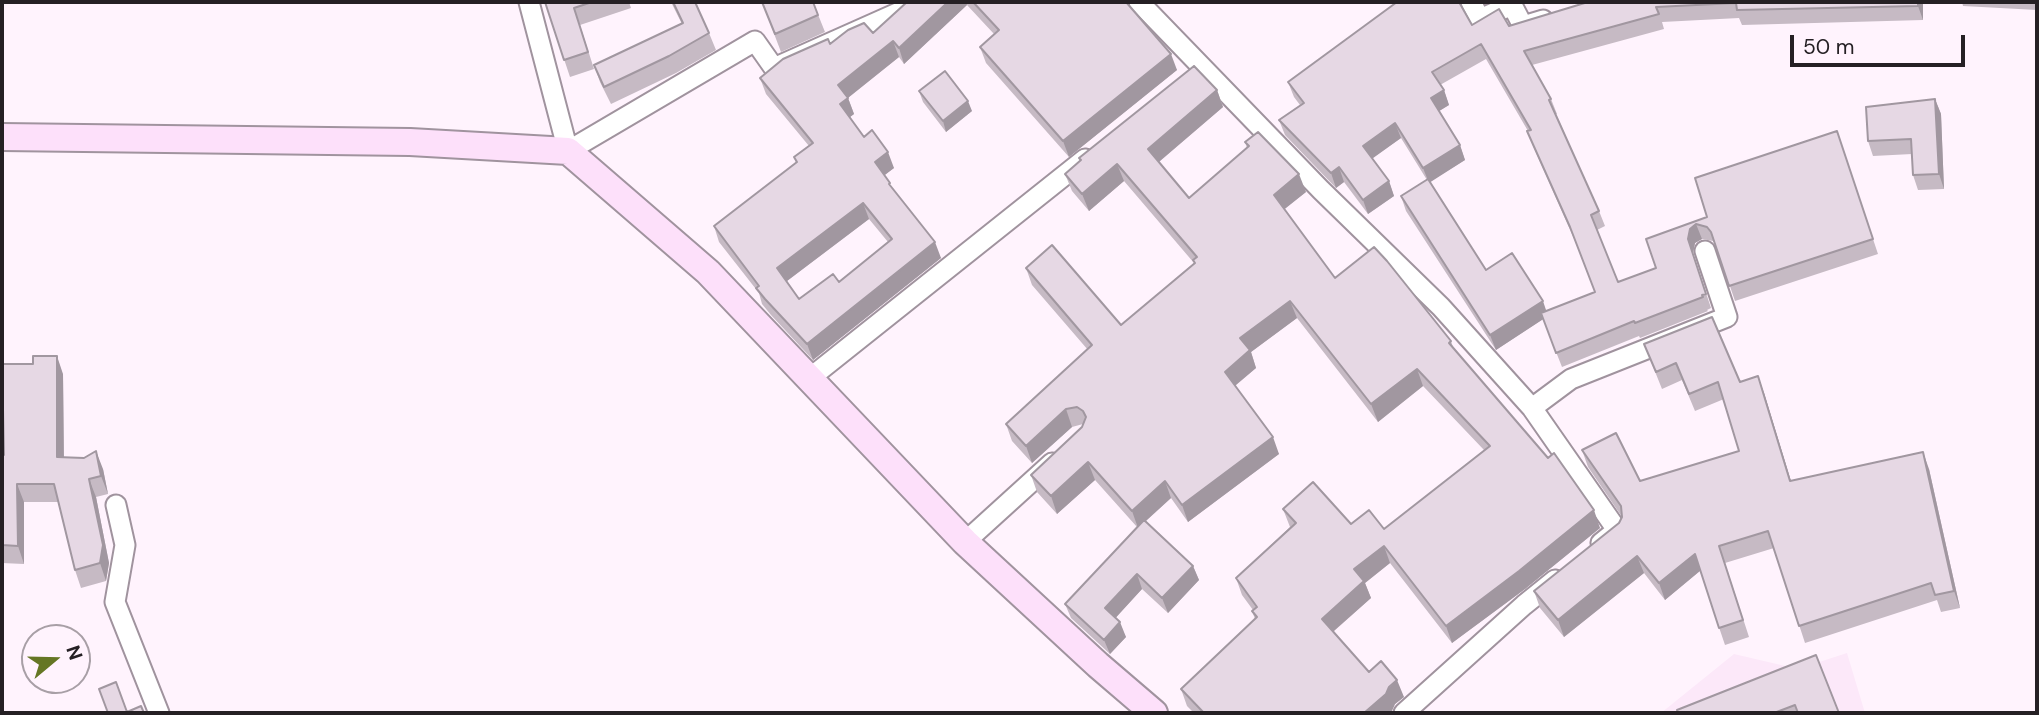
<!DOCTYPE html>
<style>
body{margin:0}
#map{position:relative;width:2039px;height:715px;overflow:hidden;background:#fff3fd;font-family:"DM Sans",sans-serif}
canvas{display:block}
.frame{position:absolute;inset:0;border:4px solid #252024;pointer-events:none}
.north{position:absolute;left:21px;top:624px;width:70px;height:70px;box-sizing:border-box;background:#fff3fd;border:2px solid #a89fa6;border-radius:50%;rotate:71deg;font-size:19px;font-weight:700;line-height:28px;text-align:center;color:#252024}
.north::after{content:'';display:block;margin:auto;width:24px;height:32px;background:#657624;clip-path:polygon(50% 0,100% 100%,50% 72%,0 100%)}
.scale{position:absolute;left:1790px;top:35px;width:175px;height:32px;box-sizing:border-box;border:4px solid #252024;border-top:0;padding-left:9px;font-size:21px;line-height:24px;white-space:nowrap;color:#252024;-webkit-text-stroke:5px #fff3fd;paint-order:stroke}
</style>
<div id="map">
<canvas width="2039" height="715"></canvas>
<div class="frame"></div>
<div class="north">N</div>
<div class="scale">50 m</div>
</div>
<script>
const context = document.querySelector('canvas').getContext('2d');
context.lineJoin = 'round';
function fill(path, color) { context.fillStyle = color; context.fill(path, 'evenodd'); }
const shape = rows => new Path2D(rows.map(r => 'M' + r).join(''));
function trace(path, color, width, dash) { context.strokeStyle = color; context.lineWidth = width; context.lineCap = dash ? 'butt' : 'round'; context.setLineDash(dash || []); context.stroke(path); }
const built = shape([
 [1847,653,1865,713,1661,713,1734,654,1798,669]
]);
const street = shape([
 [529,2,568,151,755,41,774,68,902,11,914,2],
 [1139,2,1321,190,1441,307,1532,408,1617,530,1601,543],
 [1471,2,1480,19,1512,5,1523,26,1543,20],
 [810,378,1085,159],
 [1532,408,1571,379,1727,317,1705,251],
 [116,505,125,545,115,602,159,713],
 [965,542,1052,463],
 [1404,713,1524,605,1555,580]
]);
const secondary = shape([
 [2,137,410,142,568,151,708,272,965,542,1098,665,1154,713]
]);
const wall = shape([
 [545,2,629,2,631,8,580,25,594,69,570,77],
 [671,2,695,2,709,33,716,50,676,73,611,104,600,82,594,65,682,24],
 [762,2,813,2,825,32,781,52],
 [907,2,1126,2,1177,70,1069,157,986,63,980,47,994,34,967,5,904,64,899,57,848,98,854,114,850,117,864,137,894,168,884,175,892,188,941,258,813,360,771,315,762,304,759,293,719,242,714,226,796,163,794,157,809,146,766,94,760,78,830,44,873,33],
 [869,219,888,242,839,282,799,299,787,281],
 [1588,2,1923,2,1923,20,1742,25,1739,18,1662,22,1664,29,1532,65,1551,99,1557,114,1556,114,1599,211,1605,226,1597,230,1618,282,1656,268,1646,239,1707,217,1837,131,1878,254,1735,301,1716,245,1713,241,1702,239,1695,243,1693,254,1711,308,1707,310,1708,311,1640,338,1639,336,1562,367,1543,319,1496,350,1406,211,1401,196,1427,180,1401,138,1372,158,1389,181,1394,196,1368,214,1344,182,1336,188,1285,135,1279,120,1300,105,1294,97,1288,82,1472,25,1509,26],
 [1486,59,1528,131,1527,131,1533,146,1575,241,1595,292,1547,311,1486,270,1429,182,1465,160,1460,145,1439,111,1449,105,1444,90,1440,85],
 [1962,2,2037,2,2037,10,1963,6],
 [1217,90,1223,107,1159,162,1189,198,1247,148,1245,142,1306,192,1284,209,1335,278,1451,341,1453,347,1600,528,1525,589,1452,643,1390,563,1365,583,1371,598,1333,632,1369,672,1404,697,1395,704,1390,713,1194,713,1187,706,1181,689,1255,619,1252,611,1253,610,1242,595,1236,578,1290,527,1283,509,1351,524,1384,529,1484,450,1423,386,1378,422,1297,318,1251,352,1256,368,1235,386,1279,454,1188,522,1171,498,1146,521,1193,566,1199,580,1168,613,1142,589,1115,618,1126,637,1110,654,1071,618,1065,604,1137,527,1095,480,1057,514,1037,492,1031,475,1082,427,1083,424,1072,427,1032,463,1012,441,1006,424,1088,350,1032,285,1026,268,1121,325,1194,263,1124,181,1089,211,1072,191,1065,174,1080,161,1079,158],
 [919,91,972,111,946,132,923,102],
 [1935,99,1941,114,1944,189,1918,190,1913,175,1912,154,1873,156,1868,141],
 [1644,344,1740,382,1764,393,1791,481,1929,469,1960,608,1941,612,1937,600,1805,643,1774,548,1725,563,1749,637,1725,645,1700,571,1665,600,1644,573,1564,637,1540,608,1534,591,1619,523,1622,517,1588,467,1582,450,1640,481,1739,451,1724,399,1695,411,1682,380,1662,389],
 [2,364,63,374,64,457,103,469,108,494,96,497,109,563,106,581,81,588,75,570,58,502,24,502,24,564,2,563,2,455,4,455,4,412,2,412],
 [1816,655,1839,713,1678,713]
]);
const shadedWall = shape([
 [948,2,966,2,967,5,904,64,899,48],
 [1918,2,1923,2,1923,20,1918,6],
 [893,41,899,57,844,101,838,85],
 [1171,54,1177,70,1069,157,1063,141],
 [1217,90,1223,107,1154,166,1148,149],
 [1444,90,1449,105,1436,113,1431,98],
 [848,98,854,114,846,120,840,104],
 [1935,99,1941,114,1944,189,1939,174],
 [968,101,972,111,946,132,943,121],
 [1395,123,1401,138,1369,161,1363,146],
 [1460,145,1465,160,1429,183,1423,168],
 [888,152,894,168,881,178,875,162],
 [1117,164,1124,181,1089,211,1082,194],
 [1339,167,1344,182,1336,188,1331,173],
 [1299,174,1306,192,1281,212,1274,195],
 [1389,181,1394,196,1368,214,1363,200],
 [863,203,869,219,783,284,777,268],
 [1696,224,1702,239,1695,243,1693,254,1711,308,1688,239,1690,229],
 [935,242,941,258,813,360,807,344],
 [1290,301,1297,318,1251,352,1256,368,1231,389,1225,372,1240,338],
 [1543,301,1548,316,1496,350,1490,335],
 [57,356,63,374,64,475,57,457],
 [1417,369,1423,386,1378,422,1371,404],
 [1758,376,1764,393,1796,498,1790,481],
 [1066,409,1072,427,1032,463,1026,446],
 [1273,437,1279,454,1188,522,1182,505],
 [96,451,103,469,108,494,101,476],
 [1923,452,1929,469,1960,608,1954,591],
 [1088,462,1095,480,1057,514,1051,496],
 [89,479,96,497,109,563,106,581,100,563],
 [1165,481,1171,498,1138,528,1132,511],
 [17,484,24,502,24,564,18,546],
 [1594,510,1600,528,1525,589,1452,643,1446,626],
 [1384,546,1390,563,1365,583,1371,598,1328,636,1322,619,1354,569],
 [1695,554,1701,570,1665,600,1659,583],
 [1637,556,1644,573,1564,637,1558,620],
 [1193,566,1199,580,1168,613,1162,598],
 [1137,574,1142,589,1111,623,1105,608],
 [1120,622,1126,637,1110,654,1104,640],
 [1397,680,1404,697,1395,704,1392,711,1390,713,1364,713]
]);
const building = shape([
 [545,2,592,2,574,8,588,52,564,60,545,2],
 [673,2,695,2,709,33,669,56,604,87,594,65,683,23,673,2],
 [762,2,813,2,818,15,775,34,762,2],
 [907,2,948,2,899,48,893,41,838,85,848,98,840,104,864,137,872,130,888,152,875,162,890,183,889,184,935,242,807,344,765,299,756,288,759,286,714,226,797,162,794,157,813,143,760,78,783,59,828,39,830,44,848,30,864,23,873,33,907,2],
 [863,203,892,239,839,282,833,274,799,299,777,268,863,203],
 [973,2,1126,2,1171,54,1063,141,980,47,999,30,973,2],
 [1397,2,1459,2,1472,25,1499,9,1509,26,1588,2,1918,2,1918,6,1737,10,1736,3,1656,7,1659,14,1524,51,1551,99,1549,100,1599,211,1591,215,1618,282,1656,268,1646,239,1707,217,1695,178,1837,131,1873,239,1729,286,1711,232,1707,227,1696,224,1690,229,1688,239,1706,294,1702,295,1703,297,1635,323,1634,321,1556,353,1541,313,1595,292,1570,227,1527,131,1531,130,1481,44,1432,72,1444,90,1431,98,1460,145,1423,168,1395,123,1363,146,1389,181,1363,200,1339,167,1331,173,1279,120,1304,103,1288,82,1397,2],
 [1194,66,1217,90,1148,149,1189,198,1249,146,1245,142,1258,132,1299,174,1274,195,1335,278,1374,247,1387,261,1451,341,1449,343,1548,458,1554,453,1594,510,1519,571,1446,626,1384,546,1354,569,1364,581,1322,619,1369,672,1381,661,1397,680,1389,687,1386,694,1364,713,1204,713,1181,689,1257,617,1252,611,1257,607,1236,578,1296,523,1283,509,1313,482,1351,524,1369,510,1384,529,1490,446,1417,369,1371,404,1290,301,1240,338,1250,350,1225,372,1273,437,1182,505,1165,481,1132,511,1088,462,1051,496,1031,475,1082,427,1086,417,1083,411,1077,407,1066,409,1026,446,1006,424,1092,345,1026,268,1052,245,1121,325,1195,263,1193,260,1197,257,1117,164,1082,194,1065,174,1081,160,1079,158,1194,66],
 [945,71,968,101,943,121,919,91,945,71],
 [1935,99,1939,174,1913,175,1911,139,1868,141,1866,107,1935,99],
 [1428,179,1486,270,1512,253,1543,301,1490,335,1401,196,1428,179],
 [1712,317,1740,382,1758,376,1790,481,1923,452,1954,591,1935,595,1931,583,1799,626,1768,531,1719,546,1743,620,1719,628,1695,554,1659,583,1637,556,1558,620,1534,591,1619,523,1622,517,1621,506,1582,450,1616,433,1640,481,1739,451,1718,382,1689,394,1676,363,1656,372,1644,344,1712,317],
 [33,356,57,356,57,457,84,458,96,451,101,476,89,479,103,545,100,563,75,570,54,484,17,484,18,546,2,545,2,455,4,455,2,364,33,364,33,356],
 [1144,520,1193,566,1162,598,1137,574,1105,608,1120,622,1104,640,1065,604,1144,520],
 [1816,655,1839,713,1798,713,1795,705,1774,713,1678,713,1677,710,1816,655],
 [116,682,127,712,141,706,144,713,108,713,99,689,116,682]
]);
fill(built, '#fce8f9');
trace(street, '#a0939e', 23);
trace(secondary, '#a0939e', 30);
trace(street, '#fff', 19);
trace(secondary, '#fde0fa', 26);
fill(wall, '#c6bac4');
fill(shadedWall, '#a197a0');
fill(building, '#e6d8e4');
trace(building, '#a197a0', 2);
</script>
